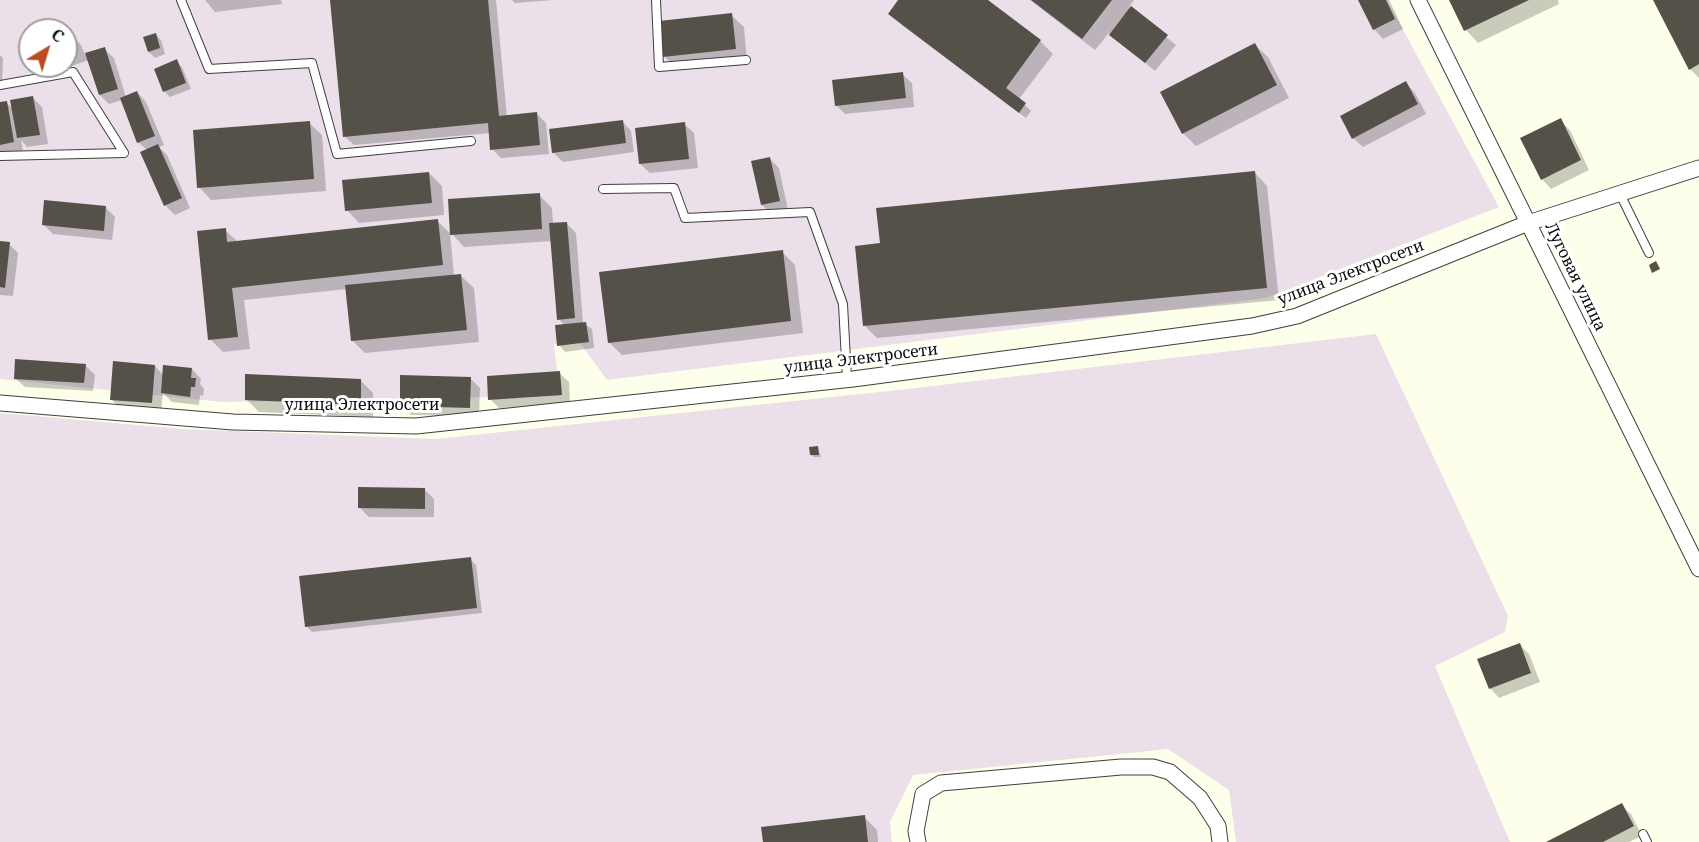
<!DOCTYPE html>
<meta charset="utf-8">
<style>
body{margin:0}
#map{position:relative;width:1699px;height:842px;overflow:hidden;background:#fdffea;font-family:"Noto Serif",serif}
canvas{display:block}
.north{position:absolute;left:18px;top:18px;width:60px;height:60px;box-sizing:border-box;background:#fff;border:2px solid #9e9e9e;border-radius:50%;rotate:38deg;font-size:16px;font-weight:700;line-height:24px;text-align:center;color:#0c0c0c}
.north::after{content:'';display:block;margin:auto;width:21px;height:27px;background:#bd4c23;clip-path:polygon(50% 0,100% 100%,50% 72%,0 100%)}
</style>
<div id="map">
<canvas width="1699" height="842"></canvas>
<div class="north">С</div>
</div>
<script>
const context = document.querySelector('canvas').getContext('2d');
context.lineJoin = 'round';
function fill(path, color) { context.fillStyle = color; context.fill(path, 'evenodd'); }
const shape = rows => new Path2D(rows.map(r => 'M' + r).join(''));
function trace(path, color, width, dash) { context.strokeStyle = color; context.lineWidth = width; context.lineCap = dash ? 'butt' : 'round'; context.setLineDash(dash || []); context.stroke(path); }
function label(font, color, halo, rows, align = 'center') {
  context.font = font + ' "Noto Serif",serif'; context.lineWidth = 6; context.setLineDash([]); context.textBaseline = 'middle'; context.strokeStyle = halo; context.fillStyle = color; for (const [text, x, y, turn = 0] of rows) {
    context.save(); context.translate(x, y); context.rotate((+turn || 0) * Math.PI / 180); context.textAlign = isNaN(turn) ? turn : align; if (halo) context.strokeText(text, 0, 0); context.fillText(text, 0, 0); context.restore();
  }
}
const industrial = shape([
 [0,0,1387,0,1499,207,1266,298,607,380,577,339,554,344,560,396,222,402,0,379],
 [30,30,66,30,66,66,30,66],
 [1376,334,1508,616,1505,632,1435,666,1510,842,1236,842,1229,790,1168,749,913,775,890,822,892,842,0,842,0,413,183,429,436,439,907,389]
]);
const shadow = shape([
 [205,0,281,0,282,4,215,12],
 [331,0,496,0,507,117,537,114,546,123,549,154,501,158,492,149,490,133,354,145,344,136],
 [512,0,553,0,515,3],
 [900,0,986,0,1040,41,1053,54,1019,99,1031,111,1026,118,903,26,890,14],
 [1030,0,1134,0,1129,7,1176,45,1155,71,1109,33,1095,50],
 [1360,0,1389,0,1403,29,1383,39,1374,29],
 [1451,0,1558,0,1559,4,1478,43,1466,30],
 [1654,0,1699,0,1699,78,1690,69],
 [731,15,744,27,747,62,677,69,665,57],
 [155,34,161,40,165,54,155,58,149,52],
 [72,35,81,45,85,55,104,49,114,58,126,97,137,92,146,102,164,145,159,147,167,155,190,208,175,215,165,205,147,150,138,142,122,100,109,104,100,95,89,60,39,77,29,68,30,50,30,66,66,66,66,37],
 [1255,45,1268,57,1289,98,1196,146,1183,133,1162,93],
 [0,55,3,58,2,83,0,83],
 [176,61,182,67,191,89,170,97,164,91],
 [902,74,912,83,914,107,845,114,836,105],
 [1406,83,1415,93,1426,114,1363,147,1353,138],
 [33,98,42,107,48,144,27,147,21,140,23,151,3,155,0,152,0,104,7,103,14,110],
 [1560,120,1570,130,1589,170,1551,189,1542,179],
 [622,121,631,131,634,152,563,162,553,152],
 [309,123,322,135,326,191,211,200,199,187],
 [684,124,694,133,698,168,650,173,640,164],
 [769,158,779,168,788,210,771,214,762,205],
 [429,173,442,186,444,215,359,223,347,210],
 [1255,173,1267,186,1279,300,877,338,865,326,881,245],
 [539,195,552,208,553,224,566,223,576,233,583,323,592,329,594,348,565,352,559,345,565,326,559,319,552,241,464,247,452,234],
 [105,207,115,217,112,240,53,234,43,224],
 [437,221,450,233,454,276,461,276,474,288,479,342,365,353,352,340,347,289,244,300,250,349,223,352,210,339,225,230,238,242],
 [0,243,9,244,18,253,13,296,0,295],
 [782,252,795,265,803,333,622,355,609,342],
 [86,366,95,375,93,391,25,387,15,378],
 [155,366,164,376,192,369,201,379,200,384,204,389,203,396,200,395,199,405,172,402,163,393,161,412,121,409,111,399],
 [559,373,569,382,570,404,499,408,490,399],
 [470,378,480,388,479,416,411,415,402,406],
 [360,380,373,393,373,417,259,412,246,399],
 [818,448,821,457,814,457,811,455],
 [424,489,434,499,434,517,369,517,360,508],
 [470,559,476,565,482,613,312,632,306,626],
 [1520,645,1529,654,1540,682,1499,698,1490,688],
 [1621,805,1631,814,1642,836,1629,842,1551,842],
 [864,817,877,830,878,842,764,842]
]);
const building = shape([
 [330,0,488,0,499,116,537,112,540,145,490,150,488,123,343,137],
 [898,0,988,0,1041,40,1006,88,1026,103,1019,113,888,14],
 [1031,0,1112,0,1082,39],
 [1358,0,1386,0,1395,19,1373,30],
 [1449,0,1529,0,1464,31],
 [1653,0,1699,0,1699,64,1689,70],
 [1131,6,1168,35,1145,63,1109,35],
 [732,13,736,49,663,57,659,21],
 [156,33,160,48,148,52,143,37],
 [72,34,78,51,66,56,66,36],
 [1255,43,1277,85,1182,134,1160,92],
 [105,47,118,89,99,95,85,53],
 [30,48,30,66,35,66,28,69,22,51],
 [177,59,186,83,163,92,154,69],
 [903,72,906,98,835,106,832,80],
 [1406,81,1418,104,1352,139,1340,116],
 [137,91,155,136,137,143,120,98],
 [33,96,40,135,17,138,10,100],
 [7,101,14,142,0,145,0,102],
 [1561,118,1581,160,1541,180,1520,138],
 [623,120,626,143,552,153,549,129],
 [310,121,314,179,197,188,193,130],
 [685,122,689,159,639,164,635,128],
 [158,144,182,198,164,206,140,152],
 [770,157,780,201,761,205,751,161],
 [1255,171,1267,288,863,326,855,246,880,243,876,208],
 [429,172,432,203,345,211,342,180],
 [540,193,542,229,450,235,448,199],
 [44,200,106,206,104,231,42,225],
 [438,219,443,265,232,288,238,337,208,340,197,231,226,228,227,242],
 [567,222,575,318,557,320,549,223],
 [0,241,10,242,5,288,0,287],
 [783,250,791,321,608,343,599,272],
 [1656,261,1660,269,1652,273,1649,265],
 [461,274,467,330,351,341,345,285],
 [586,322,589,342,557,346,555,325],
 [15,359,86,364,84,383,14,379],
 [113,361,155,365,152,403,110,400],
 [163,365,192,368,191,378,196,378,195,387,191,387,190,397,161,393],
 [560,371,562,395,488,400,487,376],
 [245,374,361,379,361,405,245,400],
 [400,375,471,377,470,408,400,406],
 [818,446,819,455,810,455,809,447],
 [358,487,425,488,425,509,358,508],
 [471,557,477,608,305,627,299,576],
 [1520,643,1531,673,1489,689,1477,659],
 [1622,803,1634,826,1603,842,1546,842],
 [865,815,868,842,763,842,761,827]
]);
const service = shape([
 [181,0,209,69,312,63,337,154,471,141],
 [656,0,659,67,746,60],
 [0,85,73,72,124,153,0,156],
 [603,189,674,188,685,218,810,212,843,304,847,379],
 [1620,194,1649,253],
 [1643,834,1647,842]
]);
const minor = shape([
 [1418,0,1699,569],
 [0,403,233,422,416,426,853,379,1252,326,1297,316,1528,223,1699,168],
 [918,842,916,831,923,794,941,783,1121,767,1153,767,1170,772,1200,798,1218,826,1220,842]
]);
const streetNames = [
 ["улица Электросети",1351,273,-21],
 ["Луговая улица",1575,277,64],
 ["улица Электросети",861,359,-7],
 ["улица Электросети",362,405]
];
fill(industrial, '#ebdfe9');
fill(shadow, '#0003');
fill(building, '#545148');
trace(service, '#3f3f3f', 10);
trace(minor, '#3f3f3f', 17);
trace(service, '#fff', 8);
trace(minor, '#fff', 15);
label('16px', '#0c0c0c', '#fff', streetNames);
</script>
